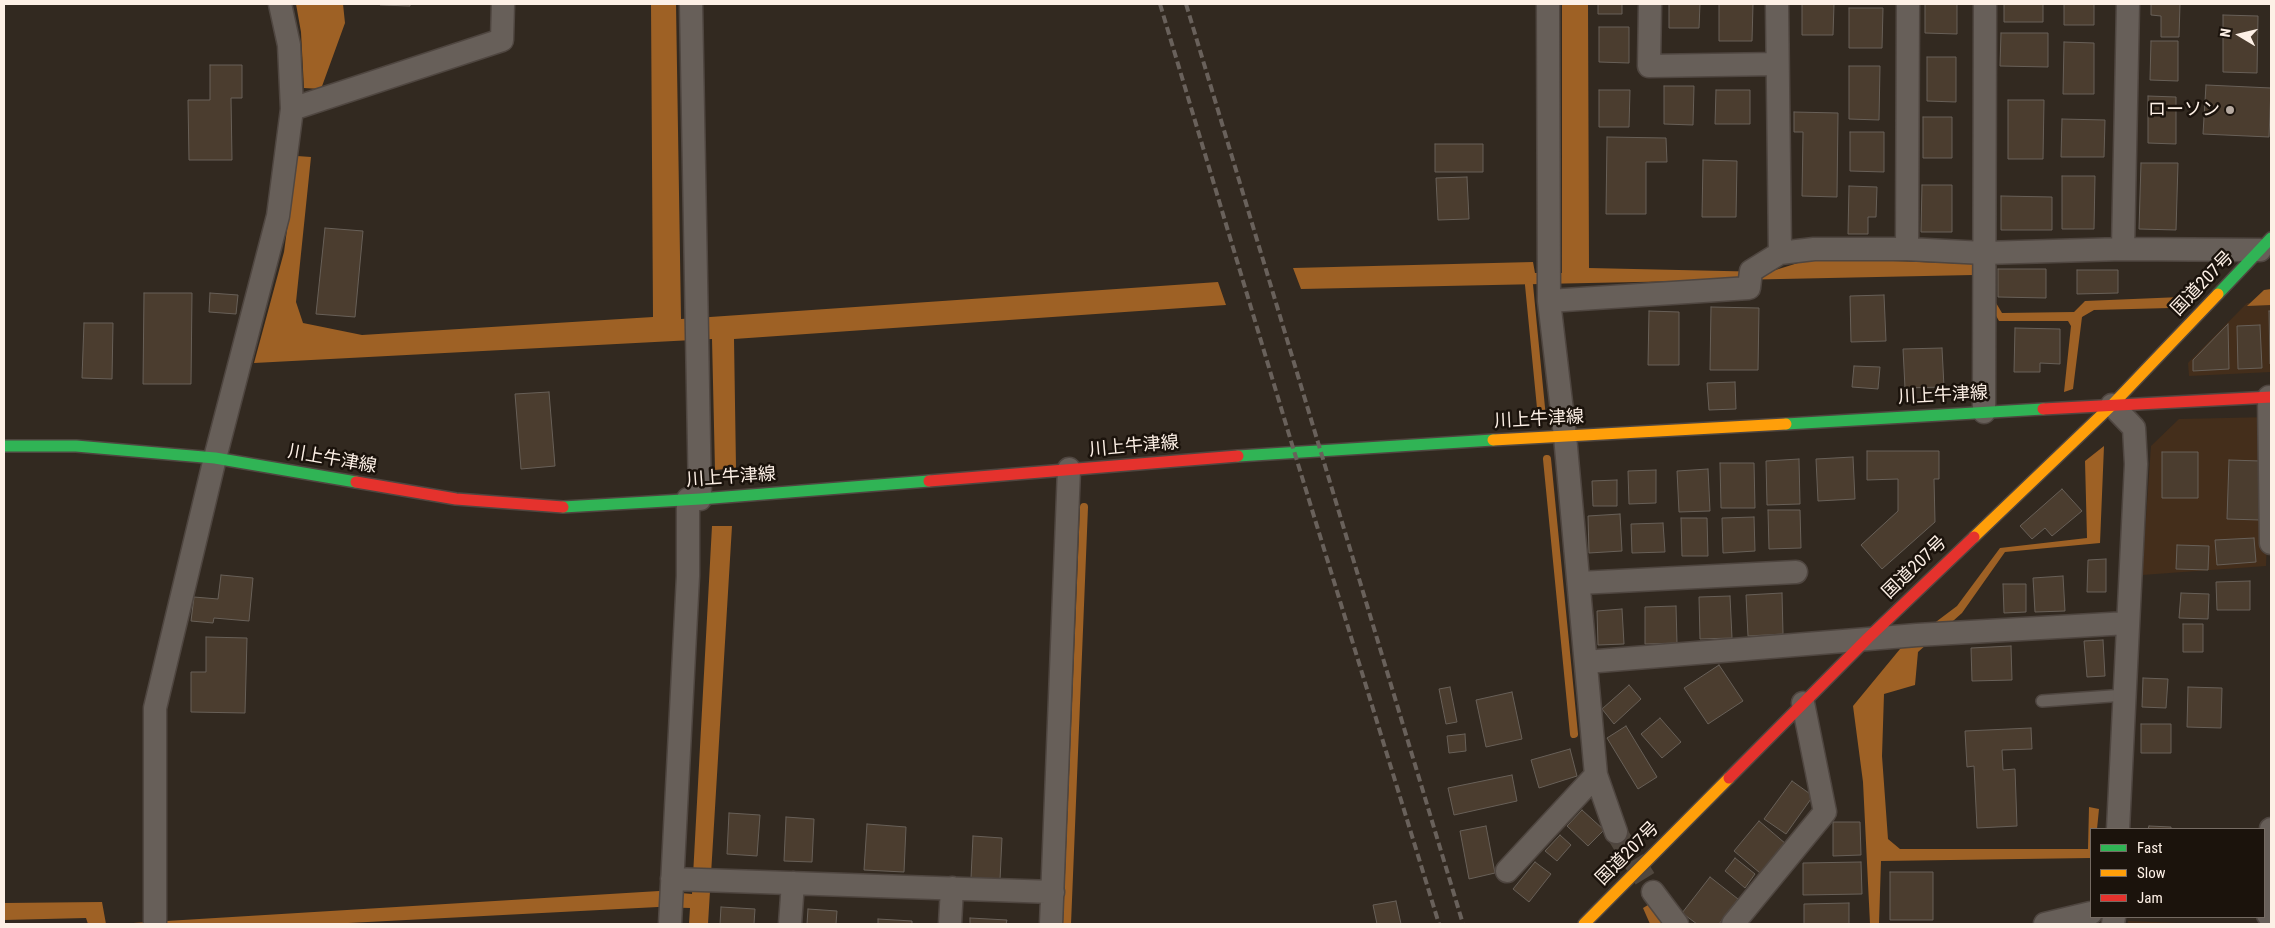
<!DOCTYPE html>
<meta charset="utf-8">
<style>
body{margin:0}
#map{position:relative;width:2275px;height:928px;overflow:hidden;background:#322920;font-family:"Roboto Condensed",sans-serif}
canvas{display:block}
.frame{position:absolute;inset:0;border:5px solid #fdf0e6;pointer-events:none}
.legend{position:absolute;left:2090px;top:828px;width:175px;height:90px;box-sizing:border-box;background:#1b130c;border:1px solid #756b63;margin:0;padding:6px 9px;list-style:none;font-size:15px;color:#fdf0e6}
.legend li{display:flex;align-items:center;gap:10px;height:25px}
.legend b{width:25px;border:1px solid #756b63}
.north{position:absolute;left:2215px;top:10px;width:50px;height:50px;-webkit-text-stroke:4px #1b130c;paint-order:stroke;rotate:279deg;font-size:14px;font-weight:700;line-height:20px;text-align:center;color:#fdf0e6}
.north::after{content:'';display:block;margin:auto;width:18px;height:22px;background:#fdf0e6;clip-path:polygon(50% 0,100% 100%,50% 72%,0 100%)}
</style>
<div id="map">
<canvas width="2275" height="928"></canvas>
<div class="frame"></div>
<ul class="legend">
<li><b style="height:6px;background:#30b455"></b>Fast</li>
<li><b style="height:6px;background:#ff9f0a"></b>Slow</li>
<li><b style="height:6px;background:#e5322d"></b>Jam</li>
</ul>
<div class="north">N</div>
</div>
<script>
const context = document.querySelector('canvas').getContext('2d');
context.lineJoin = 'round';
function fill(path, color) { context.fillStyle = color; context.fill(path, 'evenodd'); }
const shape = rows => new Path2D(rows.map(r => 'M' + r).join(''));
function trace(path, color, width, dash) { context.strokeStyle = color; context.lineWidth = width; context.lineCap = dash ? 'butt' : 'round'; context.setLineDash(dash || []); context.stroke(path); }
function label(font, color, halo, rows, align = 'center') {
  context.font = font + ' "Roboto Condensed","Noto Sans JP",sans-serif'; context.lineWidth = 5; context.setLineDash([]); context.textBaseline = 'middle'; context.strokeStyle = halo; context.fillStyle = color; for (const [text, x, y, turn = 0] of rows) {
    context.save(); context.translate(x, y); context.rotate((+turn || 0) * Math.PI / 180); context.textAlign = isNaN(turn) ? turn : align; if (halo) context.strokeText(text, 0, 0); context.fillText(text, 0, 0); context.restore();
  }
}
const built = shape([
 [2271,302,2271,372,2189,376,2188,363,2247,303],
 [2271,417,2266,566,2142,575,2151,446,2179,419],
 [2128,921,2201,924,2128,924]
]);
const water = shape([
 [296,4,343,4,345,23,321,89,304,88,301,32],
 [651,4,676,4,681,319,1218,282,1226,305,734,339,736,468,715,470,712,339,254,363,284,252,297,156,311,157,296,302,303,323,362,335,653,317],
 [1562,4,1588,4,1589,268,1769,272,1814,258,1973,264,2002,313,2074,312,2085,301,2181,297,2170,308,2094,310,2082,317,2073,389,2064,392,2071,326,2068,321,1999,321,1973,275,1301,289,1293,268,1533,262,1535,273,1562,273],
 [2271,289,2271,305,2247,306,2264,290],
 [2104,446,2100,543,2005,552,1962,613,1918,652,1915,685,1884,694,1882,756,1888,839,1900,849,2088,849,2089,807,2099,809,2097,829,2091,829,2091,858,1881,861,1879,924,1870,924,1863,782,1853,706,1900,649,1957,606,2000,548,2087,538,2085,461],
 [712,526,732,526,708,924,689,924,690,908,658,907,329,924,117,924,659,891,692,894],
 [102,902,106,924,88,924,86,918,4,920,4,903],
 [1648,905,1664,924,1650,924,1643,908]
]);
const stream = shape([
 [1529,285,1542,418],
 [1547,459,1574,734],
 [1067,924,1084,507]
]);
const building = shape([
 [380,4,410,4,410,6,380,5,380,4],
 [1598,4,1622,4,1622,14,1598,14,1598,4],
 [1669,4,1700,4,1699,28,1669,28,1669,4],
 [1719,4,1753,4,1752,41,1719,41,1719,4],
 [1802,4,1834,4,1833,35,1802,35,1802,4],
 [1925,4,1957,4,1957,34,1925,33,1925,4],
 [2004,4,2043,4,2043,22,2004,22,2004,4],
 [2064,4,2094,4,2094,25,2064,25,2064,4],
 [2151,4,2180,4,2179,37,2161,37,2161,16,2151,15,2151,4],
 [1849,8,1883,8,1882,48,1849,48,1849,8],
 [2223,15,2258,16,2257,73,2223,72,2223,15],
 [1599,27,1629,27,1629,63,1599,62,1599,27],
 [2001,33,2048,33,2048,67,2000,66,2001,33],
 [2151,41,2178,41,2178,81,2150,80,2151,41],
 [2064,42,2094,43,2094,94,2063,94,2064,42],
 [1927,57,1956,57,1956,102,1927,101,1927,57],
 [210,65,242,65,242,98,231,98,232,160,189,160,188,100,210,100,210,65],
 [1849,66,1880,66,1879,120,1849,119,1849,66],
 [2206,85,2271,88,2269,137,2203,134,2206,85],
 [1664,86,1694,86,1693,125,1664,124,1664,86],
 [1599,90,1630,90,1629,127,1599,127,1599,90],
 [1716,90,1750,90,1750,124,1715,124,1716,90],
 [2148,96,2176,97,2176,144,2148,143,2148,96],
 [2008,100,2044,100,2043,159,2008,159,2008,100],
 [1794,112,1838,113,1837,197,1802,196,1803,132,1794,132,1794,112],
 [1923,117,1952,117,1952,158,1923,158,1923,117],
 [2062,119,2105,120,2104,157,2061,157,2062,119],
 [1850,132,1884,132,1884,172,1850,171,1850,132],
 [1607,137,1666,138,1667,162,1646,162,1646,214,1606,214,1607,137],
 [1435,144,1483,144,1483,172,1435,172,1435,144],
 [1703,160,1737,161,1736,217,1702,217,1703,160],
 [2141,163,2178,163,2176,230,2139,229,2141,163],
 [2062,176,2095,176,2094,229,2062,229,2062,176],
 [1467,177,1469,219,1438,220,1436,178,1467,177],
 [1922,185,1952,185,1952,232,1921,232,1922,185],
 [1849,186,1877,187,1876,217,1868,217,1868,234,1848,234,1849,186],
 [2001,196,2052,197,2052,230,2001,230,2001,196],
 [325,228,363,231,355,317,316,314,325,228],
 [1998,269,2046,269,2046,298,1998,297,1998,269],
 [2077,270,2118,270,2118,293,2077,294,2077,270],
 [144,293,192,293,191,384,143,384,144,293],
 [210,293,238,295,236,314,209,312,210,293],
 [1884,295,1886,341,1851,342,1850,296,1884,295],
 [1711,307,1759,308,1758,370,1710,370,1711,307],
 [1649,311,1679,312,1679,365,1648,365,1649,311],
 [2269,311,2271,311,2271,364,2270,364,2269,311],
 [84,323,113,323,112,379,82,378,84,323],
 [2228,324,2229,369,2193,371,2193,360,2228,324],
 [2260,325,2262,368,2238,369,2237,326,2260,325],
 [2015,328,2060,329,2060,364,2040,363,2040,372,2014,372,2015,328],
 [1942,348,1944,387,1905,388,1903,349,1942,348],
 [1854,366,1880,367,1878,389,1852,387,1854,366],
 [1735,382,1736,409,1709,410,1707,383,1735,382],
 [549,392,555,466,521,469,515,394,549,392],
 [1867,451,1939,451,1939,479,1934,479,1935,522,1882,569,1861,545,1898,511,1898,479,1867,480,1867,451],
 [2162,452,2198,452,2198,498,2162,498,2162,452],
 [1853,457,1855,499,1818,501,1816,459,1853,457],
 [1799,459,1800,504,1767,505,1766,461,1799,459],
 [2229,460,2261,461,2260,520,2227,519,2229,460],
 [1720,463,1754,463,1755,508,1721,508,1720,463],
 [1708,469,1710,511,1679,512,1677,471,1708,469],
 [1656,470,1656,503,1629,504,1628,471,1656,470],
 [1617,480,1617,506,1593,506,1592,481,1617,480],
 [2062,489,2082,511,2052,536,2045,528,2032,539,2020,526,2062,489],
 [1768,510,1800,510,1801,548,1769,549,1768,510],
 [1620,514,1622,551,1589,553,1588,516,1620,514],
 [1754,517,1755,551,1723,553,1722,518,1754,517],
 [1681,518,1707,518,1708,556,1682,556,1681,518],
 [1663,523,1665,552,1632,553,1631,524,1663,523],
 [2254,538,2256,562,2217,565,2215,540,2254,538],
 [2177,545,2209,546,2208,570,2176,569,2177,545],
 [2106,559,2106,592,2087,592,2088,560,2106,559],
 [221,575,253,578,249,621,214,618,213,623,191,621,194,597,218,599,221,575],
 [2063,576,2065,611,2035,612,2033,578,2063,576],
 [2250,581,2250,610,2217,610,2216,582,2250,581],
 [2003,584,2026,584,2026,612,2004,613,2003,584],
 [1782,593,1783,634,1748,636,1746,595,1782,593],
 [2181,593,2209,594,2208,619,2179,618,2181,593],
 [1730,596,1732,638,1700,639,1699,597,1730,596],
 [1676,606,1677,643,1645,644,1645,607,1676,606],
 [1622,609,1624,644,1598,645,1597,611,1622,609],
 [2183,624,2203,624,2203,652,2183,652,2183,624],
 [206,637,247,638,245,713,191,712,191,672,206,672,206,637],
 [2103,640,2105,676,2087,677,2084,641,2103,640],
 [2011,646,2012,680,1972,681,1971,648,2011,646],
 [1719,665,1743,701,1708,724,1684,688,1719,665],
 [2143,678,2168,679,2166,708,2142,707,2143,678],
 [1629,685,1641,699,1614,724,1602,709,1629,685],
 [1450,687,1457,722,1446,724,1439,689,1450,687],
 [2188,687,2222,688,2221,728,2187,727,2188,687],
 [1512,692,1522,739,1486,747,1476,700,1512,692],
 [1660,718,1681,742,1662,758,1641,734,1660,718],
 [2141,724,2171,724,2171,753,2141,753,2141,724],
 [1626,726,1657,777,1638,789,1607,738,1626,726],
 [2031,728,2032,749,2002,750,2003,770,2015,769,2017,826,1977,828,1974,766,1967,767,1965,731,2031,728],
 [1465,734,1466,751,1449,753,1447,736,1465,734],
 [1570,749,1577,776,1539,788,1531,760,1570,749],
 [1512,775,1517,801,1454,815,1448,788,1512,775],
 [1792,781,1813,796,1786,834,1764,819,1792,781],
 [1582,810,1604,830,1588,846,1567,826,1582,810],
 [729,813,760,815,757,856,727,854,729,813],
 [786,817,814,819,812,862,784,861,786,817],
 [1759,821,1786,844,1760,873,1734,851,1759,821],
 [1833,822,1860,822,1861,855,1833,856,1833,822],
 [867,824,906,827,904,872,864,870,867,824],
 [1486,826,1495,873,1469,879,1460,831,1486,826],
 [2149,826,2171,827,2171,829,2148,829,2149,826],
 [1560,835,1571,845,1557,861,1545,851,1560,835],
 [973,836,1002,838,1000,880,971,878,973,836],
 [1735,858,1755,874,1745,888,1725,871,1735,858],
 [1535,862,1551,874,1529,902,1513,889,1535,862],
 [1861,862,1862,894,1803,895,1803,863,1861,862],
 [1890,872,1933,872,1933,920,1890,920,1890,872],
 [1710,877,1738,899,1719,924,1697,924,1682,913,1710,877],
 [1396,901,1401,924,1377,924,1373,905,1396,901],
 [1849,903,1849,924,1804,924,1804,904,1849,903],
 [721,907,755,909,754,924,720,924,721,907],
 [808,909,837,911,836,924,807,924,808,909],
 [970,918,1007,920,1006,924,970,924,970,918],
 [878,919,912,921,912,924,878,924,878,919]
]);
const streetTunnel = shape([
 [1616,832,1647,882]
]);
const lane = shape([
 [2042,701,2125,695]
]);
const street = shape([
 [691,4,700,499],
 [1548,4,1549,301,1565,436,1596,775,1616,832],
 [1650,4,1649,66,1777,64],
 [1777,4,1780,253],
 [292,109,502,40,503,4],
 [1907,249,1908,4],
 [2123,249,2128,4],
 [1549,301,1749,288,1751,271,1780,253,1814,249,1907,249,1984,253,2123,249,2260,250],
 [2269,397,2271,543],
 [2112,405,2134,428,2136,464,2118,829],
 [1984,412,1985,4],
 [1579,583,1796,572],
 [1586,662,1917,635,2128,623],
 [1507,871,1596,775],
 [672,879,1053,892],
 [1653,892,1677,924],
 [2268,915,2271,829],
 [155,924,155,708,215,458,278,216,292,109,289,45,280,4],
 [670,924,688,576,688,499],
 [790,924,793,883],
 [950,924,952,888],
 [1051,924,1069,469],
 [1733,924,1825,812,1803,703],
 [2045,924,2091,913],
 [2113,924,2114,917]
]);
const fast = shape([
 [2218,294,2271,238],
 [1786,424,2043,409],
 [4,446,76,446,215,458,356,482],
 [1238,456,1493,440],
 [563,507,700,499,929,481]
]);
const slow = shape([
 [1493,440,1786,424],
 [1974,537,2112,405,2218,294],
 [1584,924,1729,778]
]);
const jam = shape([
 [2043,409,2271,397],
 [929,481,1238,456],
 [356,482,456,499,563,507],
 [1729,778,1868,638,1974,537]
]);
const rail = shape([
 [1160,4,1294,451,1439,924],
 [1186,4,1463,924]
]);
const markers = [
 [2230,110,5,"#b6aaa1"]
];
const poiNames = [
 ["ローソン",2220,110]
];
const streetNames = [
 ["国道207号",2203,284,-46],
 ["川上牛津線",1943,396,-3],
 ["川上牛津線",1539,420,-3],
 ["川上牛津線",1134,447,-5],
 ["川上牛津線",332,460,10],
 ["川上牛津線",731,478,-4],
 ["国道207号",1915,568,-44],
 ["国道207号",1628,854,-45]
];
fill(built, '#442e1b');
fill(water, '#9e6125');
trace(stream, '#9e6125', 8);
fill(building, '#4b3d2f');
trace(building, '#686058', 1);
trace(streetTunnel, '#50473e', 22, [22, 11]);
trace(lane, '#4f4640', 14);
trace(street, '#4f4640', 25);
trace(fast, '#4f4640', 14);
trace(slow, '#4f4640', 14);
trace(jam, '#4f4640', 14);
trace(lane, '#675f59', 11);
trace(street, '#675f59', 22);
trace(fast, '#30b455', 11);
trace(slow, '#ff9f0a', 11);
trace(jam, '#e5322d', 11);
trace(rail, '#69615b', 4, [8, 4]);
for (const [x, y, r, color] of markers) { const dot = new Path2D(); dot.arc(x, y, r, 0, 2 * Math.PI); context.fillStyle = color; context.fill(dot); trace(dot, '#1b130c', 2); }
label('18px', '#fdf0e6', '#1b130c', poiNames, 'right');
label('18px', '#fdf0e6', '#1b130c', streetNames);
</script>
